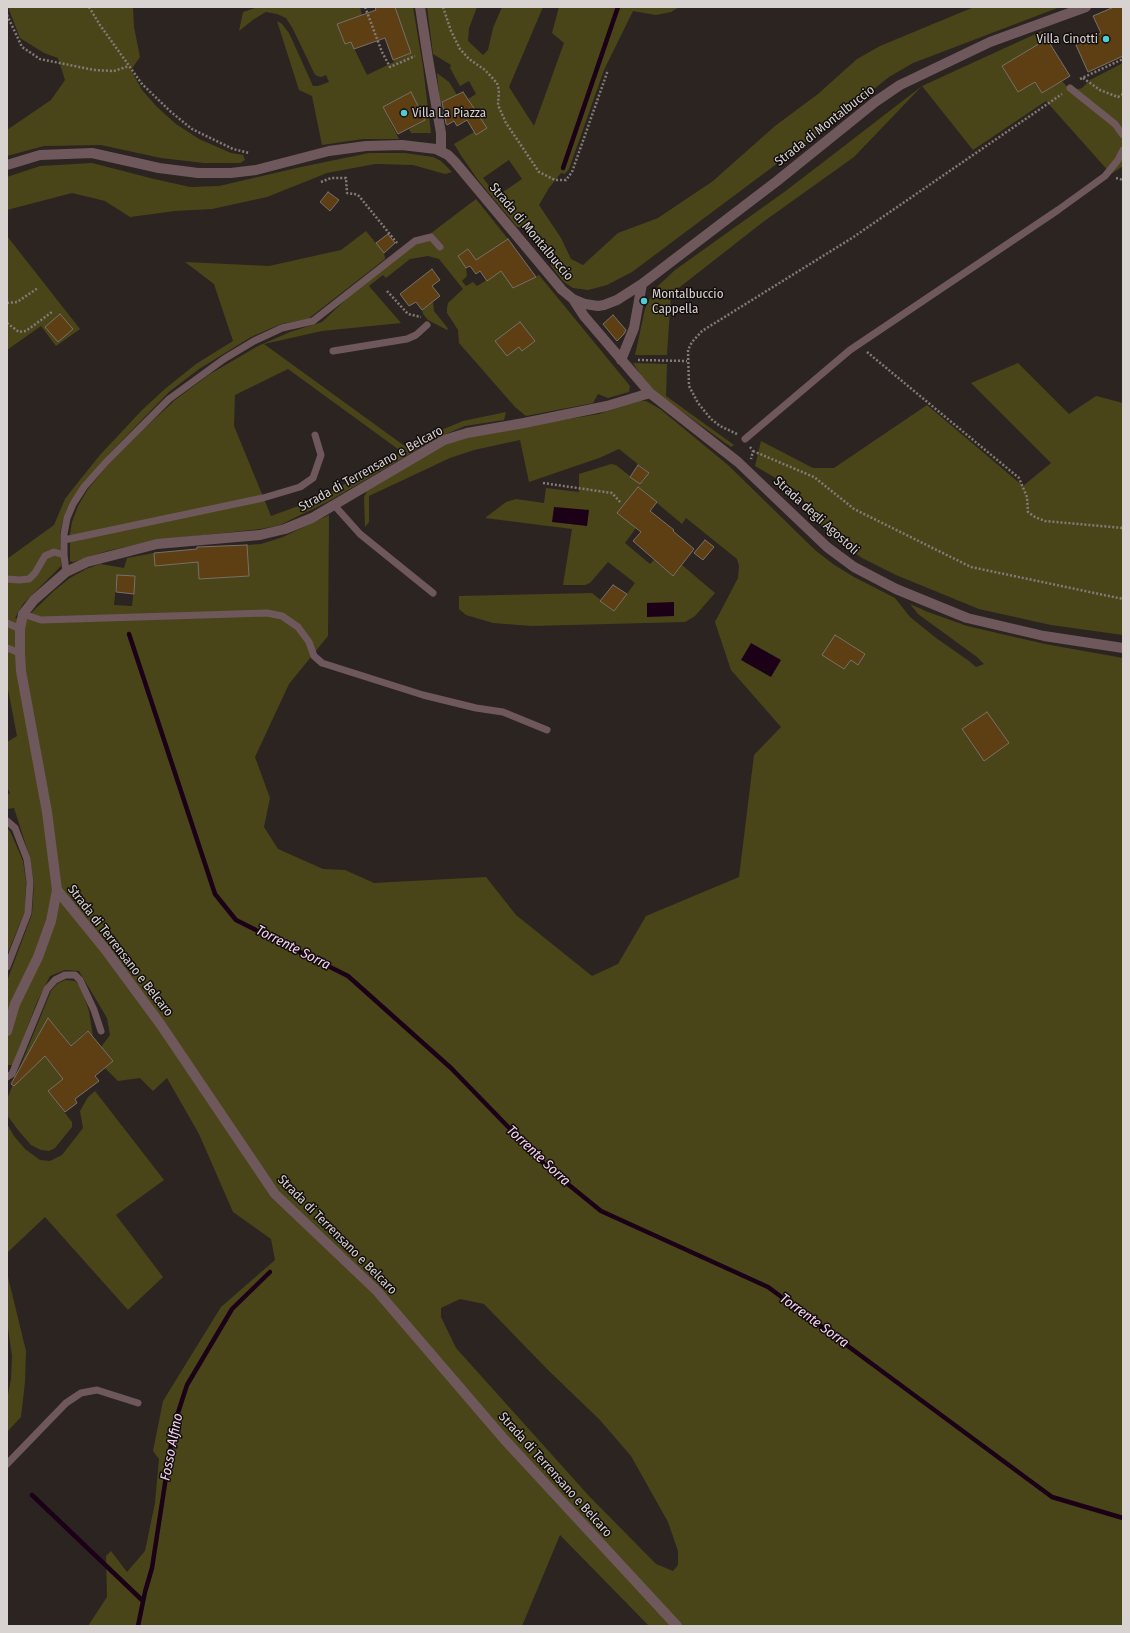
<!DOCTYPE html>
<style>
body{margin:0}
#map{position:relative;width:1130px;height:1633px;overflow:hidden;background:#2c2421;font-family:"Fira Sans Condensed",sans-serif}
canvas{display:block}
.frame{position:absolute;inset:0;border:8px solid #d8d2d0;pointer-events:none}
</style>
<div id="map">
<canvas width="1130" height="1633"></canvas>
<div class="frame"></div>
</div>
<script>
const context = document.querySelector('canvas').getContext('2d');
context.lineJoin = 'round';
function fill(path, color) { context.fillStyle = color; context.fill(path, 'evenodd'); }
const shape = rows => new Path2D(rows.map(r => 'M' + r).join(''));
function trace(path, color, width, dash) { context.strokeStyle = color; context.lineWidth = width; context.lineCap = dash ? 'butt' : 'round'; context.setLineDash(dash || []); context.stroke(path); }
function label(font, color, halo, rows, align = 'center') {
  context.font = font + ' "Fira Sans Condensed",sans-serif'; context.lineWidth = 3; context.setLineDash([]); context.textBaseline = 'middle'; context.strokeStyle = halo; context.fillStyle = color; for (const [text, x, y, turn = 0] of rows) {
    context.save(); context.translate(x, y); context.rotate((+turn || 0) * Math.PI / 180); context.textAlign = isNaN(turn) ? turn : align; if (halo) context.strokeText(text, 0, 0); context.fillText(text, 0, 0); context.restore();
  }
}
const green = shape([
 [8,7,133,7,134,27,140,57,131,70,142,90,157,107,176,124,199,139,231,153,243,155,245,160,240,163,204,163,161,158,101,145,44,146,7,156,7,130,51,100,65,80,58,58,44,53,20,38],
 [258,7,360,7,362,15,337,24,345,44,351,42,367,75,394,62,393,60,411,53,395,7,413,7,423,67,431,133,411,133,409,129,425,120,411,92,383,107,399,139,363,139,322,145,312,96,299,90,277,21,282,24,289,33,313,86,318,86,329,82,326,75,321,77,317,76,314,73,293,29,286,18,277,14,266,12,254,19,239,31,243,12],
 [427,7,477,7,469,28,468,41,483,55,488,50,493,28,502,7,543,7,509,87,534,126,564,43,552,33,559,7,679,7,671,12,656,15,633,11,604,70,569,169,565,174,561,173,549,188,539,205,561,238,571,259,583,265,618,233,658,218,713,181,775,126,818,94,857,59,880,46,974,7,1060,7,913,63,889,77,830,124,632,272,607,285,588,290,573,288,564,282,551,266,550,256,528,228,517,227,513,222,478,180,462,157,454,144,474,132,476,135,486,128,468,99,476,94,469,81,460,86,450,68,451,65,433,54],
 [509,160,522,179,497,196,483,178],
 [1042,31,1047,39,1002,66,1018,92,1035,82,1042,93,1062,81,1071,91,1082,88,1090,80,1123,63,1123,166,1111,174,1046,101,973,150,922,86,854,157,763,222,671,294,667,355,635,355,645,309,651,296,659,285,675,270,787,190,922,86],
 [437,73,449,82,457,95,440,103],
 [369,153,405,153,433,157,441,161,452,172,445,174,413,165,375,164,327,173,267,197,212,209,175,211,130,217,105,201,72,193,7,210,7,177,40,166,92,163,154,179,190,187,219,186,301,167],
 [476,199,508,239,476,260,468,249,458,256,466,268,467,276,462,281,466,286,473,282,477,286,501,271,514,288,539,275,630,386,629,392,608,398,598,394,593,403,526,416,515,407,459,343,458,330,447,313,447,308,448,303,463,289,439,259,428,256,410,259,386,278,383,275,369,286,401,323,322,331,264,344,406,447,434,433,463,421,506,412,504,420,465,426,439,437,329,501,280,525,261,529,157,540,107,551,73,562,70,561,70,534,72,522,78,506,88,489,107,466,144,429,175,400,210,374,258,346,290,332,322,322,354,292,409,248,430,234],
 [288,369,402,452,320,498,271,516,234,426,235,395],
 [366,231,384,253,385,259,308,319,281,324,251,337,199,369,169,392,104,459,70,502,63,519,60,533,61,566,23,604,15,618,26,621,30,614,55,590,70,578,86,569,100,564,124,568,127,558,154,553,155,566,188,563,197,549,199,579,248,576,247,545,261,544,283,537,329,515,328,636,289,684,255,757,270,798,264,827,278,849,323,869,345,870,374,883,486,877,516,915,592,976,618,964,646,916,739,877,754,755,781,727,731,670,715,622,738,578,739,566,737,559,686,518,682,524,638,487,617,513,636,528,625,543,650,564,654,560,673,576,682,565,715,593,695,616,685,622,532,626,493,623,466,615,459,609,459,596,592,593,614,611,635,583,608,562,590,583,585,585,563,585,572,529,485,518,506,502,516,499,544,503,546,488,579,492,579,474,611,464,616,465,640,484,649,473,619,449,599,458,529,482,520,440,474,450,450,458,369,496,369,522,365,527,364,497,367,491,446,443,468,436,599,414,640,401,646,401,660,409,728,465,815,550,833,564,854,577,895,598,910,617,936,638,969,661,976,667,984,664,977,657,918,614,910,604,928,612,967,626,1045,644,1123,658,1123,1626,649,1626,560,1535,522,1626,88,1626,107,1597,106,1556,111,1551,127,1572,145,1551,155,1503,159,1459,153,1451,163,1401,221,1307,275,1260,271,1239,233,1212,199,1134,167,1078,153,1091,140,1078,118,1081,105,1068,113,1061,101,1047,110,1035,107,1018,79,971,65,970,50,976,37,1002,13,1065,7,1065,7,981,32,914,34,882,30,858,14,808,7,809,7,795,10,793,7,787,7,742,17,736,7,684,7,559,54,525,65,499,75,486,100,455,142,410,166,388,196,364,233,341,214,284,185,262,269,266,341,250],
 [117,575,135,576,132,606,114,605],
 [460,1299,484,1304,549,1371,599,1419,631,1456,668,1522,678,1551,678,1565,673,1571,656,1564,589,1496,456,1348,441,1317,441,1308],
 [7,236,80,329,56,346,41,326,7,350],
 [433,302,434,311,446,326,448,329,447,330,428,320,423,314,422,310],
 [633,363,667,364,666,396,734,445,731,447,659,395,645,382],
 [1018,363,1069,414,1096,396,1123,403,1123,635,1051,625,979,609,896,575,862,558,833,537,819,524,819,520,796,490,755,466,761,441,813,468,834,468,927,405,1023,486,1051,463,971,383],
 [7,828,10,831,23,861,26,881,25,911,7,955],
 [65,980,75,981,81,987,89,1011,93,1037,87,1031,75,1042,81,1050,76,1052,48,1018,21,1066,45,1056,78,1097,74,1098,60,1081,48,1091,72,1122,72,1127,55,1148,49,1151,41,1150,31,1145,18,1130,7,1115,7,1099,51,991,57,984],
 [95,1091,164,1180,116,1215,163,1277,128,1310,45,1217,7,1253,7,1124,14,1136,25,1149,40,1160,50,1161,62,1155,83,1128,80,1111,88,1097],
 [7,1263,8,1277,26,1351,25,1382,21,1417,7,1432,7,1400,11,1379,12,1356,7,1321]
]);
const water = shape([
 [554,507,589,510,587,526,552,522],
 [674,602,674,616,647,617,647,603],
 [751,643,781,660,771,677,741,660]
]);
const stream = shape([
 [563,168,618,7],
 [129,634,215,894,236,920,348,976,451,1068,548,1168,601,1211,768,1287,1052,1497,1123,1518],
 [32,1495,143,1601],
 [138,1626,145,1592,152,1568,174,1425,187,1385,232,1309,270,1272]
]);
const building = shape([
 [375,7,395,7,411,53,393,60,385,38,354,49,351,42,345,44,337,24,376,10,375,7],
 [1114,7,1123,7,1123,56,1088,72,1076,45,1101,33,1093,16,1114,7],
 [1047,39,1070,76,1042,93,1035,82,1018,92,1002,66,1047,39],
 [411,92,425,120,398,134,383,107,411,92],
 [463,92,487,128,476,135,467,120,457,126,454,121,447,125,446,123,442,102,463,92],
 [328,192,339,200,330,211,320,202,328,192],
 [388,234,395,243,384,253,376,243,388,234],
 [508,239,536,277,513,288,501,271,487,281,480,271,476,274,470,266,466,268,458,256,468,249,476,260,508,239],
 [432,269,440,280,432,286,440,296,422,310,416,302,409,306,400,294,432,269],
 [60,314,73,329,58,342,45,327,60,314],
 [613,315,626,330,624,334,617,341,603,324,613,315],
 [520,322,535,341,522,351,519,347,507,356,495,341,520,322],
 [638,465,649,473,640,484,630,477,638,465],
 [638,487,657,502,650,511,674,530,673,531,694,549,673,576,633,541,641,532,617,513,638,487],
 [705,540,714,547,703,560,694,553,705,540],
 [247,545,249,576,199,579,198,562,155,566,154,553,197,549,197,547,247,545],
 [117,575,135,576,134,594,116,592,117,575],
 [613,585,627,594,614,611,600,601,613,585],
 [835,635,865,654,858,665,851,660,844,669,822,655,835,635],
 [987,712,1009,743,984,761,962,729,987,712],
 [48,1018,71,1046,88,1031,113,1061,95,1076,99,1081,75,1099,77,1103,65,1112,48,1091,63,1079,45,1056,14,1086,11,1084,48,1018]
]);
const path = shape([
 [89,7,100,25,142,84,171,112,192,129,233,149,249,153],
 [365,7,382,52,390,67,415,56],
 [443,7,451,31,460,49,469,59,485,70,497,83,499,90,498,105,506,123,539,172,555,180,566,180,572,172,608,70],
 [7,15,22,47,40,59,94,70,114,71,129,66],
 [1083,78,1100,90,1118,97,1123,94],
 [1080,79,1123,59],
 [1116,178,1123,180],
 [321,182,331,178,346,178,347,193,355,194,359,196,397,243],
 [387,291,408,314,421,317],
 [7,303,17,302,38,288],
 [7,323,19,332,26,331,52,312],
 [867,352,1019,478,1027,497,1028,512,1035,517,1045,521,1123,528],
 [638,360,687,361],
 [737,434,720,426,711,419,698,403,689,386,688,350,692,342,702,331,852,238,1062,94],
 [750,447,753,451,751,459],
 [753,451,814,477,854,509,971,567,1123,599],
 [543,483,612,493,620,502]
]);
const service = shape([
 [1070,88,1115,124,1123,135],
 [333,351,407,339,416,335,427,325],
 [745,439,850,350,1058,210,1105,176,1118,160,1123,150],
 [334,505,360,534,433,593],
 [64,540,263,498,300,487,313,478,321,455,315,435],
 [66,572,64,555,64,534,67,518,73,504,84,487,106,462,169,399,224,359,254,341,282,328,313,321,415,241,431,237,440,247],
 [7,579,19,580,29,579,35,573,45,556,54,552,64,555],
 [23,614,41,620,267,613,282,616,298,627,309,642,314,656,322,663,423,695,476,708,503,712,547,730],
 [7,623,20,629],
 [7,648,20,653],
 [7,821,15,828,27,859,30,882,28,913,7,967],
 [7,1077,12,1074,47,989,55,980,65,975,75,975,80,980,94,1010,101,1031],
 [7,1464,66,1403,81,1393,97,1390,138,1403]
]);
const minor = shape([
 [7,1031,15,1004,38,957,51,921,57,890]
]);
const tertiary = shape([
 [420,7,428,59,441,133,441,151],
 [7,165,40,155,92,153,159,168,198,173,231,173,256,170,329,151,366,146,402,145,436,149,448,155,455,162,562,290,573,299,585,304,598,306,604,305,617,300,642,284,777,181,875,102,900,85,990,42,1086,7],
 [573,299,584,316,650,393,738,462,827,547,854,567,896,589,967,618,1044,636,1123,648],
 [621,360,634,328,642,284],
 [650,393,607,406,524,423,467,433,444,440,312,518,285,529,260,535,157,544,87,562,66,572,34,600,23,614,20,629,20,653,21,671,47,812,57,890,105,949,161,1025,275,1194,377,1291,504,1439,677,1626]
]);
const markers = [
 [1106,39,4,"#52cbd7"],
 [404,113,4,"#52cbd7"],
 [644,301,4,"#52cbd7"]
];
const poiNames = [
 ["Villa Cinotti",1098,39,"right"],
 ["Villa La Piazza",412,113],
 ["Montalbuccio",652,294],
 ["Cappella",652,309]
];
const streetNames = [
 ["Strada di Montalbuccio",825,126,-38],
 ["Strada di Montalbuccio",531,232,50],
 ["Strada di Terrensano e Belcaro",371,469,-29],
 ["Strada degli Agostoli",816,516,42],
 ["Strada di Terrensano e Belcaro",120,951,52],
 ["Strada di Terrensano e Belcaro",337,1235,45],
 ["Strada di Terrensano e Belcaro",555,1475,48]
];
const waterNames = [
 ["Torrente Sorra",293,948,27],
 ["Torrente Sorra",538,1156,43],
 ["Torrente Sorra",814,1321,36],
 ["Fosso Alfino",172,1447,-79]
];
fill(green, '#494519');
fill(water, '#1b0018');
trace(stream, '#1b0018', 4.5);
fill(building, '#5e3f14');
trace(building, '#77716a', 1);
trace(path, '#827b79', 2.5, [2, 2]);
trace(service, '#6f585c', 7);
trace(minor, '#6f585c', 10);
trace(tertiary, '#6f585c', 10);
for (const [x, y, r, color] of markers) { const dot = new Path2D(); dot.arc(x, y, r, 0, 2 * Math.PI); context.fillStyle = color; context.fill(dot); trace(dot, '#120e0d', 1.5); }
label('13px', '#d8d2d0', '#120e0d', poiNames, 'left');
label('13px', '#d8d2d0', '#120e0d', streetNames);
label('italic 14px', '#fbd3f3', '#120e0d', waterNames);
</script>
